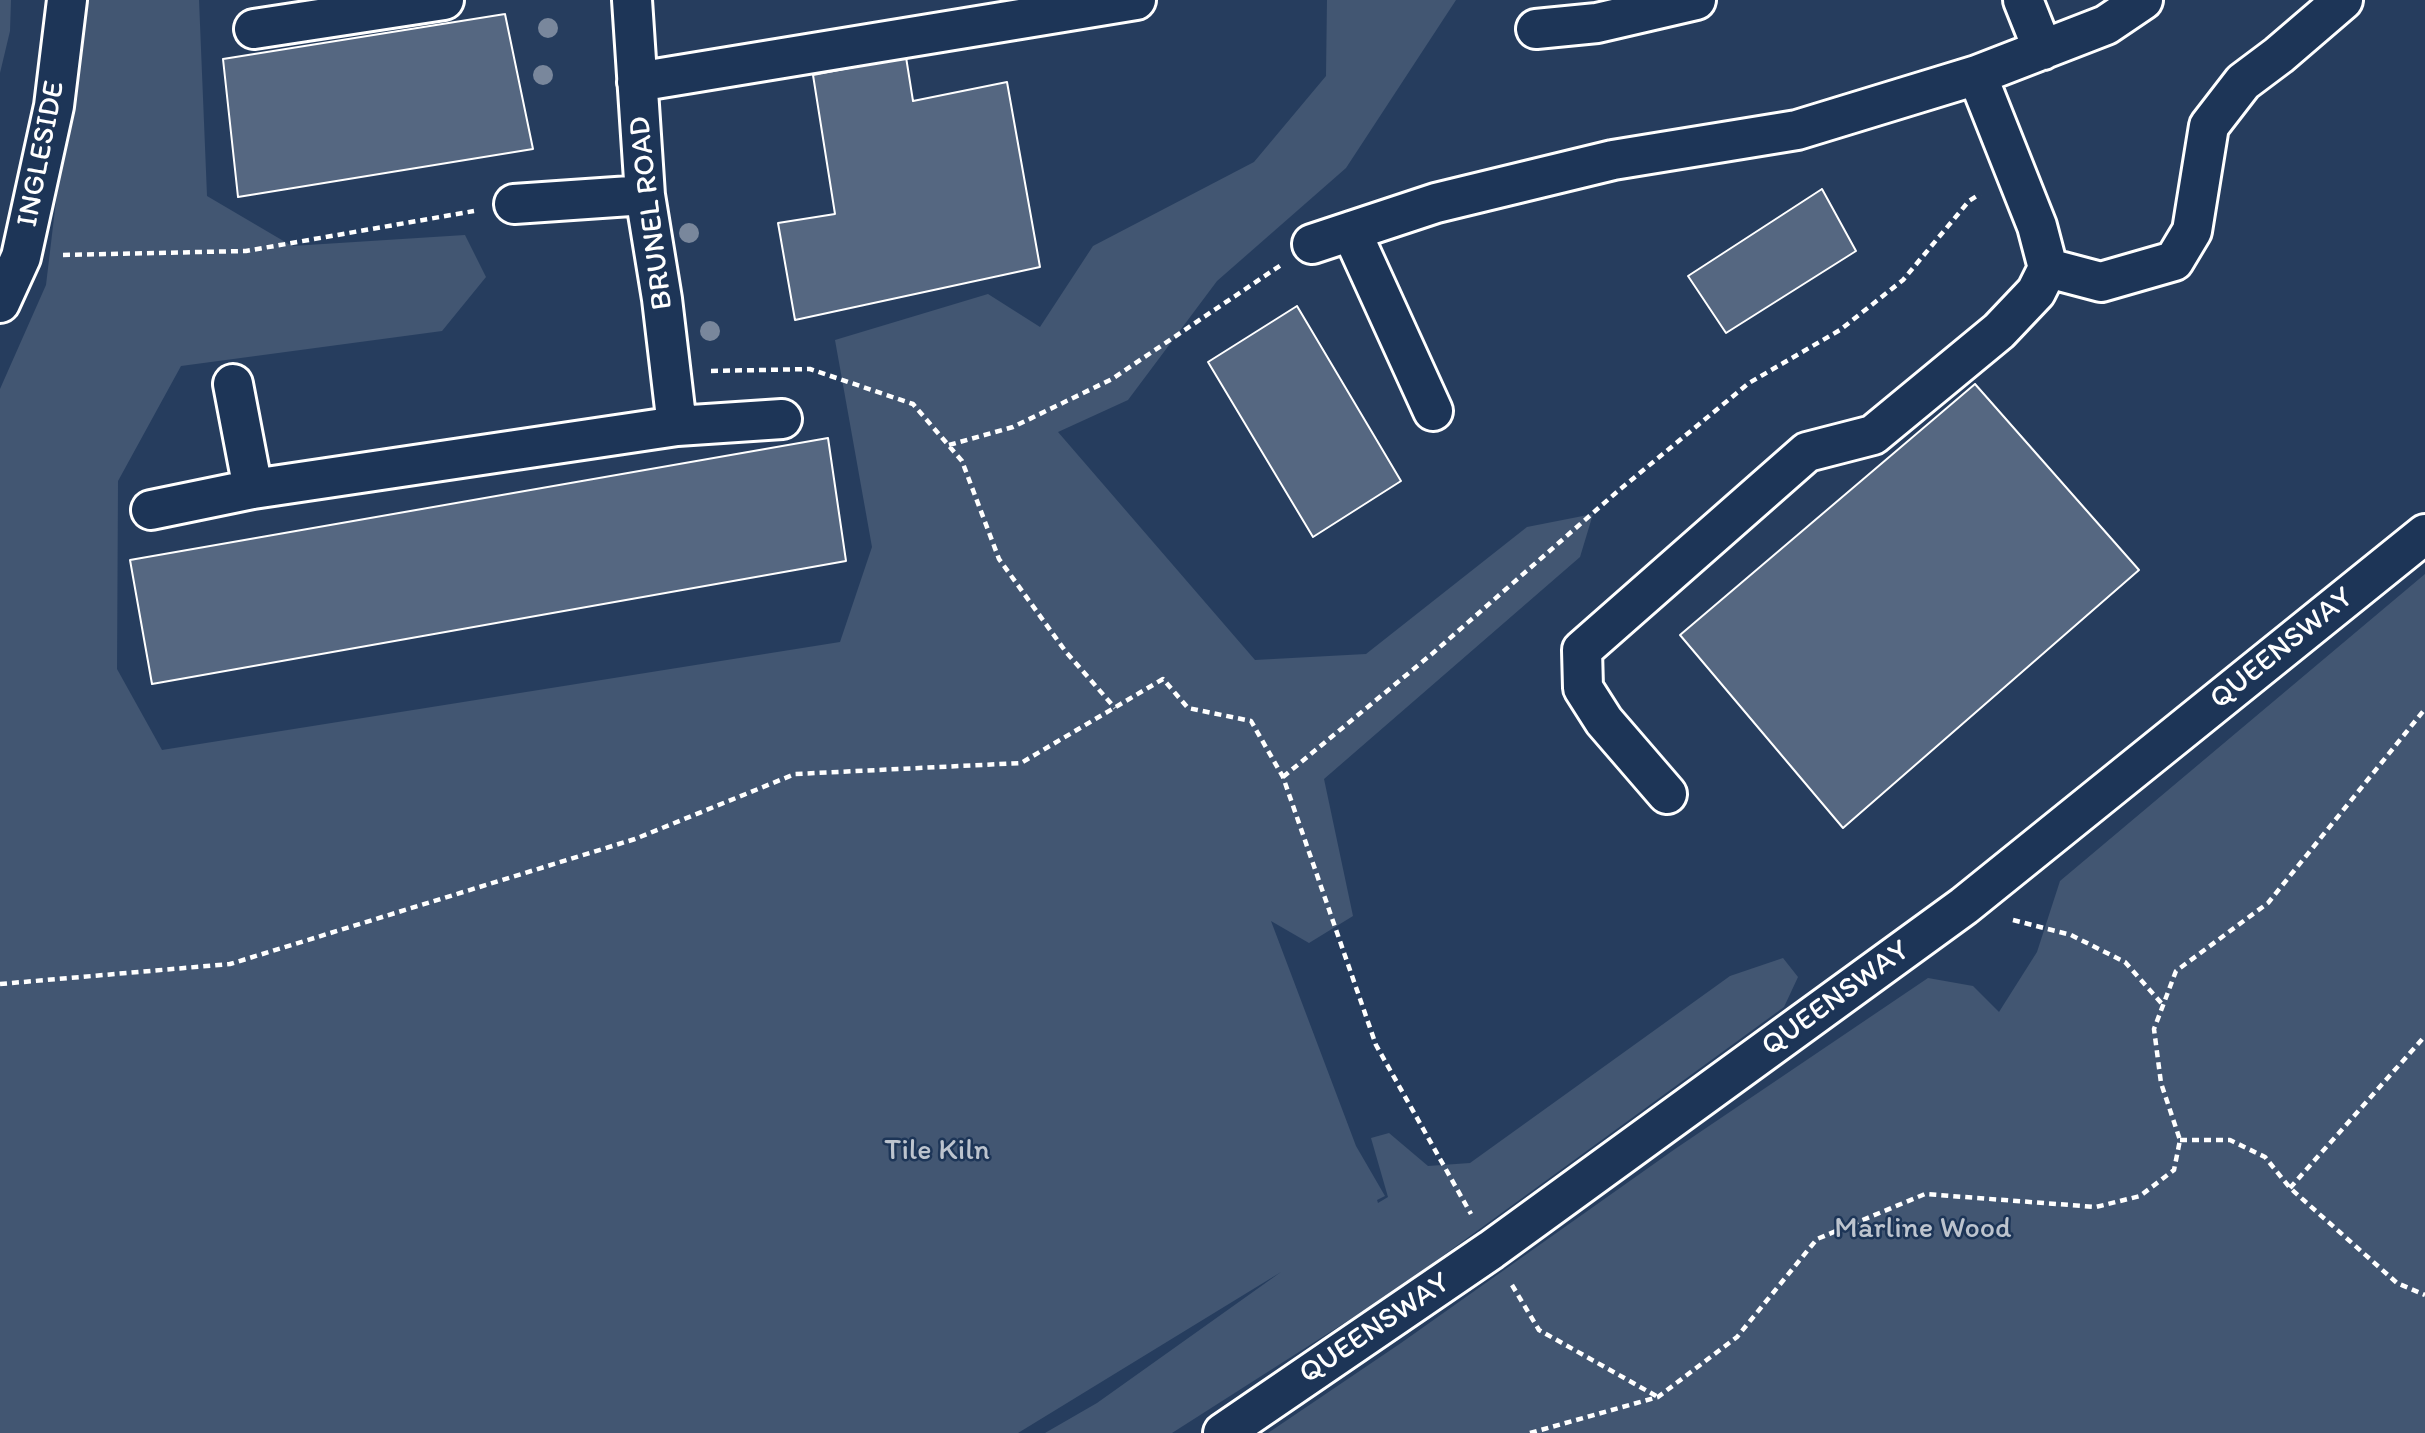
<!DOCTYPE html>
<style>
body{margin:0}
canvas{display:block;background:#263d5e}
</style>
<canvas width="2425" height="1433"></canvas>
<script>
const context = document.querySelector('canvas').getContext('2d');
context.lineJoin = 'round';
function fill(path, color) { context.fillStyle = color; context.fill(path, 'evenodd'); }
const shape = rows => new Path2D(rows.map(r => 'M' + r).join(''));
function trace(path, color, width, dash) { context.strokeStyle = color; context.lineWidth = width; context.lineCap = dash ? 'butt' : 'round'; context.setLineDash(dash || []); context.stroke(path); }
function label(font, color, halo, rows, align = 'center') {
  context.font = font + ' Itim,sans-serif'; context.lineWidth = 5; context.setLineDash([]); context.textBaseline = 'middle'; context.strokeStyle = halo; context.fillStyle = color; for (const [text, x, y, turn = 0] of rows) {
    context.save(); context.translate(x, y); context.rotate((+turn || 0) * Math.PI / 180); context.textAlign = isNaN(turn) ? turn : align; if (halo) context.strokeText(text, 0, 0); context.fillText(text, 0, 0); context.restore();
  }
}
const green = shape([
 [0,0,11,0,10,31,0,73],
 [80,0,199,0,207,196,292,246,465,235,486,277,442,331,181,366,118,481,117,669,162,750,840,642,872,547,835,340,988,294,1040,327,1093,246,1254,162,1326,76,1327,0,1456,0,1346,168,1217,281,1128,400,1058,432,1255,660,1366,654,1527,527,1593,514,1580,557,1324,779,1353,916,1309,943,1271,921,1356,1146,1385,1196,1377,1200,1378,1203,1388,1197,1371,1138,1389,1133,1428,1166,1470,1163,1730,976,1783,958,1798,977,1784,1007,1396,1290,1172,1433,1045,1433,1097,1403,1281,1272,1018,1433,0,1433,0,389,46,285],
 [2425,574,2425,1433,1268,1433,1401,1343,1675,1149,1928,978,1973,986,1999,1012,2037,952,2060,881]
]);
const building = shape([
 [505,14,533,149,238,197,223,59,505,14],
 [906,57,913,101,1007,82,1040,267,795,320,778,223,835,214,813,75,906,57],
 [1822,189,1856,251,1726,333,1688,276,1822,189],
 [1297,306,1401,481,1313,537,1208,362,1297,306],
 [1975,384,2139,570,1843,828,1680,635,1975,384],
 [828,438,846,561,152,684,130,560,828,438]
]);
const path = shape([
 [63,255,246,251,474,211],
 [711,371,810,369,913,404,962,461,999,559,1066,652,1115,708],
 [949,445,1013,427,1112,379,1281,265],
 [1283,777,1433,653,1618,491,1749,383,1840,330,1903,280,1969,201,1980,194],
 [2013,920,2071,935,2125,962,2163,1005],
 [0,984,230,964,635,839,795,774,1021,763,1163,679,1188,708,1251,721,1283,777,1376,1045,1471,1214],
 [2180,1140,2230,1140,2265,1157,2290,1188,2397,1283,2425,1295],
 [2290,1188,2425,1036],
 [1512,1285,1539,1330,1658,1397],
 [1530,1433,1658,1397,1737,1337,1817,1239,1925,1194,2096,1207,2140,1196,2174,1170,2180,1140,2161,1083,2154,1029,2176,971,2268,903,2425,709]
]);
const minor = shape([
 [632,0,645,195,662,299,677,426],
 [2023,0,2043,50],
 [254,29,444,0],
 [1536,29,1597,23,1696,0],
 [637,82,1136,0],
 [514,204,645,195],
 [1351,231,1433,411],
 [1312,244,1436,203,1613,160,1797,130,1977,75,2106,25,2143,0],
 [2048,268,2101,282,2174,261,2192,231,2209,126,2243,82,2279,55,2343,0],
 [0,303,21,257,54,106,67,0],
 [233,384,253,489],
 [151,510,253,489,677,426,782,419],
 [1667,794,1604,721,1583,688,1582,650,1807,452,1873,435,1999,331,2036,292,2048,268,2037,226,1977,75]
]);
const major = shape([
 [1223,1433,1491,1250,1964,906,2425,534]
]);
const trees = [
 [548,28],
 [543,75],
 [689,233],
 [710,331]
];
const streetNames = [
 ["INGLESIDE",42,154,-79],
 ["BRUNEL ROAD",652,213,-97],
 ["QUEENSWAY",2282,649,-39],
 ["QUEENSWAY",1836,999,-36],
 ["QUEENSWAY",1375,1329,-34]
];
const parkNames = [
 ["Tile Kiln",937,1151],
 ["Marline Wood",1923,1229]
];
fill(green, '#425672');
fill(building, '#556781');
trace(building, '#fff', 2);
trace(minor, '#fff', 44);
trace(major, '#fff', 44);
trace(path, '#fff', 4.5, [7, 5]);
trace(minor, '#1d3557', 38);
trace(major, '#1d3557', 38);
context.fillStyle = '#79879c';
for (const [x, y] of trees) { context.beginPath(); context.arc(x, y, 10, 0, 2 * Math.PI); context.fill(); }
label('30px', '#fff', '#1d3557', streetNames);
label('30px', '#bdc4ce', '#1d3557', parkNames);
</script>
